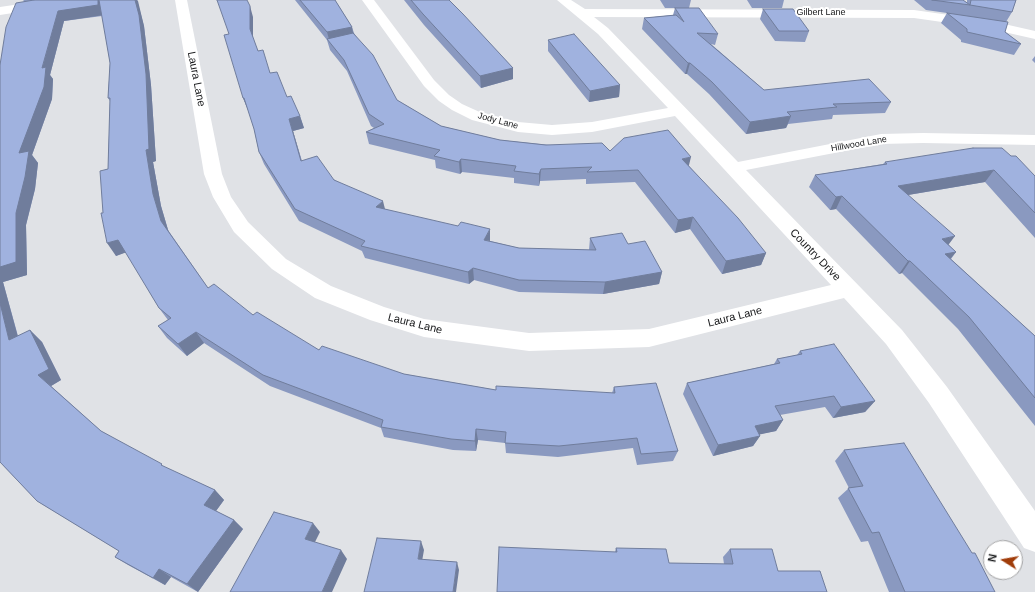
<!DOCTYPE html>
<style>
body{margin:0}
#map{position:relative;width:1035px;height:592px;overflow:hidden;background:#e0e2e6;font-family:Arial,sans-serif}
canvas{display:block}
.north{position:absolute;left:983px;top:540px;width:40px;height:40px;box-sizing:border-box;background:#fff;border:1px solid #a3a3a4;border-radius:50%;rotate:281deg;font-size:11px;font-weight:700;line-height:16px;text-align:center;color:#18191b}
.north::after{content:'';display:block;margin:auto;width:14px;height:18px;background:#a03c09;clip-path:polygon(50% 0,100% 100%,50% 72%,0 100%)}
</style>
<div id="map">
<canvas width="1035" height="592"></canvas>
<div class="north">N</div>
</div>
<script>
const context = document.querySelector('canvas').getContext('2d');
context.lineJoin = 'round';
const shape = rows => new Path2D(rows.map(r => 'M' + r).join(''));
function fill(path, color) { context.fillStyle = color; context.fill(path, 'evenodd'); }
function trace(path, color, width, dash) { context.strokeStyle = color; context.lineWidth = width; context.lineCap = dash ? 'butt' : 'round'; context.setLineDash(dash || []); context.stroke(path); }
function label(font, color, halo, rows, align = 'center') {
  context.font = font + ' Arial,sans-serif'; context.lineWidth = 4; context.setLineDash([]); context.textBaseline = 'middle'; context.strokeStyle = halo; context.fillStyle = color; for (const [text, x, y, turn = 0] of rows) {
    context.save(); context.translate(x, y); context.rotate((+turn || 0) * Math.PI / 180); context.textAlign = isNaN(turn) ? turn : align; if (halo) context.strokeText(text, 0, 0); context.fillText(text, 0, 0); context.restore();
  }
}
const street = shape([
 [47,0,76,0,74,2,70,4,0,15,0,7,47,0],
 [175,0,187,0,222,174,231,197,248,222,286,259,331,286,384,307,424,319,529,333,649,329,831,285,675,116,592,132,552,135,518,132,472,120,452,110,439,101,424,86,362,0,374,0,434,80,449,95,462,104,484,114,518,122,552,125,592,122,668,108,598,34,557,0,571,0,585,9,914,10,991,21,1035,31,1035,39,991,29,914,18,594,17,608,28,738,162,881,134,923,133,1035,135,1035,145,923,143,881,144,746,170,902,330,947,387,1035,511,1035,552,1024,548,929,403,886,344,844,298,649,347,529,351,424,337,370,320,315,298,272,269,234,232,213,197,204,174,175,0]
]);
const wall = shape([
 [23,0,137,0,144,26,151,85,156,161,153,162,161,206,168,230,208,288,253,315,319,350,404,374,496,390,612,393,614,387,678,451,673,461,637,465,633,448,558,457,506,453,505,443,478,440,476,451,453,450,384,437,381,428,270,386,204,343,187,356,167,338,158,326,168,320,159,308,126,252,116,256,103,213,108,169,110,101,108,98,110,63,102,16,64,21,50,75,53,79,52,99,32,155,38,163,35,189,26,225,27,275,3,282,18,336,30,330,42,342,61,380,51,386,101,431,166,468,215,490,224,500,216,511,234,520,243,529,198,592,171,577,165,585,128,565,115,557,119,551,37,501,0,462,0,65,24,1],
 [295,0,335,0,352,27,354,33,397,100,441,126,500,140,610,151,689,166,766,253,761,265,722,274,690,229,675,233,635,182,586,184,586,179,540,181,539,186,514,183,514,178,462,172,460,174,436,168,435,160,369,144,366,132,374,128,371,126,347,71,330,50,327,40],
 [404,0,449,0,513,68,513,79,481,88,424,25],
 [660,0,691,0,689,8,665,8],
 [747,0,784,0,782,8,752,8],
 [914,0,963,0,967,3,967,0,1016,0,1012,12,1006,22,1005,32,1021,44,1014,55,961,42,961,40,941,23,947,13,926,10],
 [675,8,718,34,715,45,711,44,764,90,891,102,885,113,833,115,832,119,788,124,786,128,746,134,709,94,687,74,685,74,642,29,644,18,673,15],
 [763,9,809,31,805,42,775,41,760,19],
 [253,17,253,38,258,51,270,73,300,116,304,128,293,131,302,161,385,209,490,241,519,248,589,250,590,238,628,244,662,272,659,284,603,294,519,292,474,280,469,284,365,258,362,251,299,221,264,164,259,152,254,129,248,110,243,98,229,34],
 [548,40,620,85,619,97,589,102,548,51],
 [1035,56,1035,63,1032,60],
 [1011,156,1035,176,1035,238,985,182,908,195,949,245,956,252,951,259,1035,336,1035,426,958,329,902,273,899,274,836,209,830,210,809,187,815,175,883,164,885,162],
 [800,351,875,401,865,412,833,418,825,407,780,415,783,420,776,431,760,434,760,436,753,446,713,456,683,394,687,383,774,364,777,359,797,355],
 [844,450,995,592,889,592,868,541,861,542,838,498,849,488,835,461],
 [616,548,669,563,724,564,723,557,730,549,778,571,497,592,615,552]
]);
const shadedWall = shape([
 [98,0,103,0,104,15,64,21,50,75,53,79,52,99,32,155,38,163,35,189,26,225,27,275,3,282,22,352,9,340,0,303,0,267,16,213,19,153,58,11],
 [135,0,137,0,138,1,144,26,151,85,156,161,153,162,161,206,169,233,161,221,153,194,146,150],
 [250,6,253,17,253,39,250,29],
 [352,27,354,38,330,43,327,32],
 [688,63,690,63,687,74,685,74],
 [513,68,513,79,481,88,480,76],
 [620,85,619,97,589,102,590,91],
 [243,98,244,98,249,110,248,110],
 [300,116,304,128,293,131,305,173,289,119],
 [791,116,786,128,746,134,750,122],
 [691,157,688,169,682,159],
 [461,159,462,172,460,174,459,162],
 [541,169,540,181,539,186,539,174],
 [994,170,985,182,890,198,898,186],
 [842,196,836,209,830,210,836,197],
 [383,201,386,213,376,207],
 [693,217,690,229,675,233,678,220],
 [490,229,490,241,484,240],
 [955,236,946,248,942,239],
 [118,240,127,252,116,256,107,243],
 [956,252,946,264,945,254],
 [766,253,761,265,722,274,726,261],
 [908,261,910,261,902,273,899,274],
 [473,268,474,280,469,284,468,272],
 [662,272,659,284,603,294,605,282],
 [30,330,42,342,61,380,51,386,38,375],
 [196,332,204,343,187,356,178,344],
 [875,401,865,412,833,418,841,407],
 [783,420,776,431,748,437,755,426],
 [476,429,478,440,476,451,475,441],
 [760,436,753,446,713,456,718,445],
 [215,490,224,500,213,515,204,505],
 [234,520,243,529,198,592,187,584],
 [313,523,320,532,312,548,305,539],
 [421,541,424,550,421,567,418,559],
 [341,550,347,559,332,592,322,592],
 [457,562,459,570,456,592,453,592],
 [159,569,171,577,165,585,153,578]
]);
const building = shape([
 [34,0,98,0,98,5,58,11,42,68,46,67,44,87,19,153,29,151,25,177,16,213,16,262,0,267,0,65,6,27,16,3,34,0],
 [99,0,135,0,139,15,146,74,149,149,146,150,153,194,161,221,208,288,214,284,253,315,257,312,319,350,322,346,404,374,496,390,496,386,615,393,614,387,656,383,678,451,641,454,637,438,559,446,505,443,506,432,476,429,475,441,451,439,381,427,383,420,263,375,196,332,178,344,158,326,171,318,159,308,118,240,107,243,101,213,103,213,100,171,108,169,110,98,108,98,110,63,99,0],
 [217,0,247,0,250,6,250,29,258,51,263,50,270,73,277,72,287,97,291,96,300,116,289,119,301,161,317,156,334,180,383,201,376,207,458,226,461,222,490,229,484,240,519,248,596,250,590,238,622,233,628,244,645,241,662,272,605,282,519,280,473,268,468,272,361,246,365,241,295,209,259,152,254,129,244,98,243,98,224,35,229,34,217,0],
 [300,0,335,0,352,27,327,32,300,0],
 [411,0,449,0,463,14,513,68,480,76,423,14,411,0],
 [932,0,963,0,970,5,932,0],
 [971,0,1016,0,1012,12,970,5,971,0],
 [675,8,699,8,718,34,697,33,764,90,869,79,891,102,833,104,837,107,787,112,791,116,750,122,712,82,690,63,688,63,644,18,676,15,684,22,675,8],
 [763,9,793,9,809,31,779,31,763,9],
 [947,13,1008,22,1005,32,1021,44,967,32,967,29,947,13],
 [353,33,373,55,397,100,441,126,500,140,546,145,602,143,610,151,624,138,668,130,691,157,682,159,738,218,766,253,726,261,693,217,678,220,638,170,587,172,592,167,541,169,539,174,514,171,516,166,461,159,459,162,434,156,440,150,366,132,384,124,369,114,344,60,327,39,353,33],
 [574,34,620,85,590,91,548,40,574,34],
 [973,148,1002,148,1011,156,1016,156,1035,176,1035,213,994,170,898,186,955,236,942,239,956,252,945,254,1035,336,1035,398,969,317,910,261,908,261,842,196,836,197,815,175,887,164,885,162,973,148],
 [0,303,9,340,30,330,49,369,38,375,101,431,162,464,161,465,215,490,204,505,234,520,187,584,159,569,153,578,115,557,119,551,37,501,0,462,0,303],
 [834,344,875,401,841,407,834,396,775,406,783,420,755,426,760,436,718,445,687,383,780,363,777,359,802,354,800,351,834,344],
 [904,443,972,553,975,553,995,592,905,592,879,532,872,533,848,488,863,486,844,450,904,443],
 [274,512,313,523,305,539,341,550,322,592,230,592,274,512],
 [377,538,421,541,418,559,457,562,453,592,364,592,377,538],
 [499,547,617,552,616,548,666,549,669,563,733,564,730,549,772,549,778,571,820,571,827,592,497,592,499,547]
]);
const farStreetnames = [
 ["Gilbert Lane",821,13],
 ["Jody Lane",498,121,15],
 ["Hillwood Lane",859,144,-10]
];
const streetNames = [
 ["Laura Lane",196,79,79],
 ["Country Drive",815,255,46],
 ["Laura Lane",735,317,-14],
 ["Laura Lane",415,324,14]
];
fill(street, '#fff');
fill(wall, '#8a99c0');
fill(shadedWall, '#707d9c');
fill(building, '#a0b2df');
trace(building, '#707d9c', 1);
label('9px', '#18191b', '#fff', farStreetnames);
label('11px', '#18191b', '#fff', streetNames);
</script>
